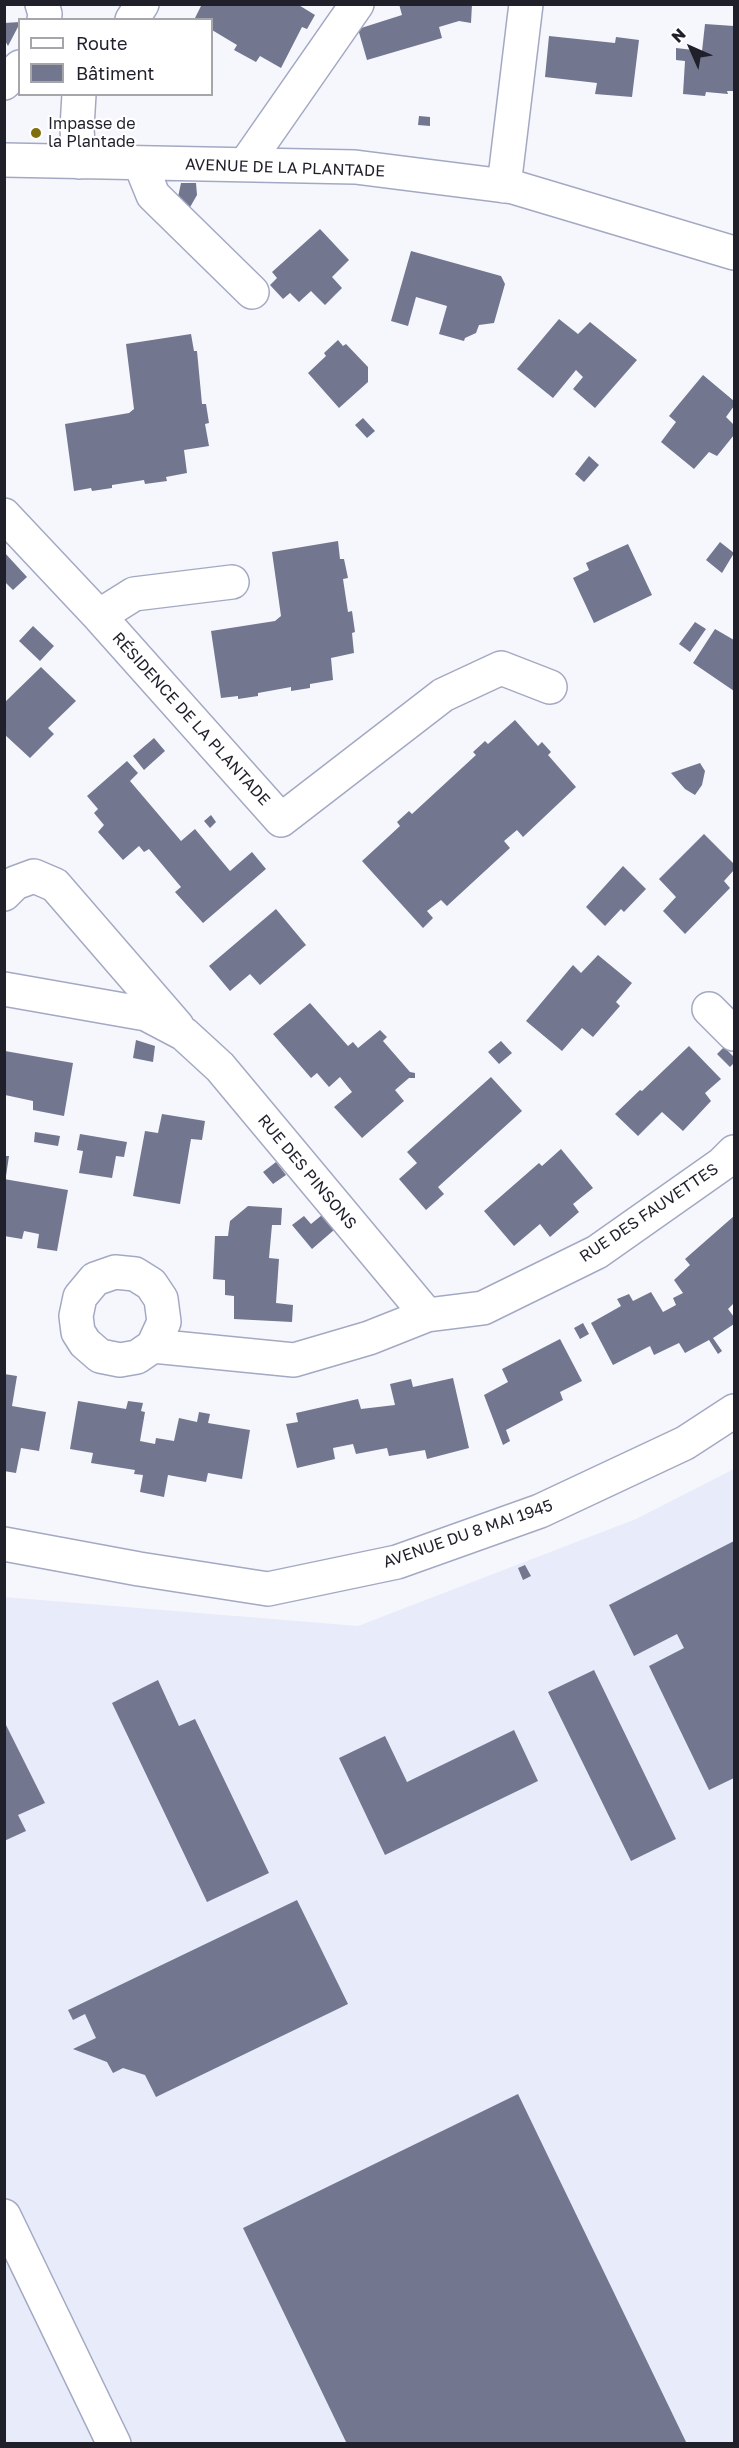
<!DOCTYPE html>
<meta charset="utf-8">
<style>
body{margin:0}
#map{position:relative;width:739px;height:2448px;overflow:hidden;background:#f6f7fd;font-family:"Golos Text",sans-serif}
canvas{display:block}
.frame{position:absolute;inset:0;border:6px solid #1f202a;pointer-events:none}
.legend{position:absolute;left:18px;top:18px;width:195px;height:78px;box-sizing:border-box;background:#fff;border:2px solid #a5a6aa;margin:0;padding:8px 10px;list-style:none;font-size:18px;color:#1f202a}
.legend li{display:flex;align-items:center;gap:12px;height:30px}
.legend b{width:30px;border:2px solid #a5a6aa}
.north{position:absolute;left:661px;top:18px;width:60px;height:60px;-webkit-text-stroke:4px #fff;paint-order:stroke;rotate:315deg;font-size:16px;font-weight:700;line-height:24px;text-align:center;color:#1f202a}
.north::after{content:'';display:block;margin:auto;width:21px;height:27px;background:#1f202a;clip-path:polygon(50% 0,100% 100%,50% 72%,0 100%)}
</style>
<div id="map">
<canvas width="739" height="2448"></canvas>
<div class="frame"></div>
<ul class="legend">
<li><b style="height:8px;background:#fff"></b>Route</li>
<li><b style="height:16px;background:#72768f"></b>Bâtiment</li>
</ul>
<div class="north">N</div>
</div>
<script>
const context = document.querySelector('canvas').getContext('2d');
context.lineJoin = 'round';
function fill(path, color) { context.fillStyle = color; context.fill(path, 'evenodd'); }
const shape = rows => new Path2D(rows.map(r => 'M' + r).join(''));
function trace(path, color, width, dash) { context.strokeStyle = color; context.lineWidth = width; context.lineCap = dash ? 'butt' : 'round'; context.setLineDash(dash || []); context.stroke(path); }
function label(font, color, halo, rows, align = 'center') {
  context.font = font + ' "Golos Text",sans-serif'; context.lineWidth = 4.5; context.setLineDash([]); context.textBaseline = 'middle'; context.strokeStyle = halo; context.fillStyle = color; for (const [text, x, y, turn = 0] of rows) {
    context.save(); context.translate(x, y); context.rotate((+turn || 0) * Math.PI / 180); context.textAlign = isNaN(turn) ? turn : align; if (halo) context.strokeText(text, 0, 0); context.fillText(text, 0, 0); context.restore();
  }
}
const built = shape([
 [734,1469,734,2443,5,2443,4,1597,358,1626,636,1519]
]);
const building = shape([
 [202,4,269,6,297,4,315,15,307,29,302,27,281,68,260,56,256,62,234,50,237,45,212,30,212,20,194,20],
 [399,4,472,4,471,23,459,21,439,27,442,38,367,60,358,29,402,15],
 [20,22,20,23,8,46,4,39,4,23],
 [705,24,734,26,734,91,727,91,728,94,706,92,705,96,683,94,685,61,676,60,676,48,702,51],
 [549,36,615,43,616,37,639,40,632,97,595,94,597,83,545,77],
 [419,116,430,117,430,126,418,125],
 [181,183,196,183,197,195,189,209,178,197],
 [320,229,349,260,332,277,342,288,325,305,311,291,299,302,290,293,283,299,270,285,277,278,272,272],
 [411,251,501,276,505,284,494,323,479,325,476,333,465,338,464,341,439,334,447,306,416,297,408,326,391,321],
 [559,319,578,334,590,322,637,360,595,408,573,389,583,377,576,370,553,398,517,369],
 [191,334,194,351,197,351,202,404,206,404,209,423,205,424,209,446,184,450,187,473,166,477,167,481,145,484,144,480,112,485,112,488,92,491,91,488,74,491,65,424,129,413,134,409,126,344],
 [338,340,343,346,346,344,368,367,368,382,339,408,308,373,326,356,324,353],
 [703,375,734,401,734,406,726,417,734,425,734,435,717,456,709,452,694,469,661,442,676,422,669,416],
 [363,418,375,431,367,438,355,425],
 [589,456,599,465,584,482,575,474],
 [338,541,340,559,344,559,348,578,343,579,348,612,352,611,355,632,352,633,354,653,331,658,333,680,310,684,310,688,291,691,291,687,258,693,258,696,238,699,238,696,221,698,211,631,275,621,281,616,272,552],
 [720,542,734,553,722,573,706,560],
 [628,544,652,595,594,623,573,578,589,570,586,563],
 [4,552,27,577,13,590,4,581],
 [695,622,706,629,690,652,679,644],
 [33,626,54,646,40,661,19,641],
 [715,629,734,640,734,691,693,663],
 [41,667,76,701,48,728,54,734,30,758,4,734,4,703],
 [515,720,538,746,542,742,551,752,548,755,576,787,523,837,517,830,504,841,510,848,447,906,441,900,427,911,433,918,423,928,362,861,400,826,397,822,409,811,412,814,476,755,473,752,485,741,488,744],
 [154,738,165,751,144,770,133,756],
 [127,761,138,773,130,781,181,841,195,829,230,871,252,852,266,869,203,923,175,892,181,887,149,849,144,852,139,846,123,860,98,832,104,825,94,813,98,809,87,796],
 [700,763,705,771,702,785,695,795,685,789,671,773],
 [211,815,216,822,210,828,204,821],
 [704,834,734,864,734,870,724,881,730,888,685,934,663,911,676,897,659,879],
 [623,866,646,889,624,912,621,909,605,926,586,907],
 [276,909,306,945,260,985,250,974,230,991,209,966],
 [598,955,632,983,616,1002,620,1006,593,1037,582,1028,562,1051,526,1021,573,965,581,973],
 [310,1003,348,1046,353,1042,358,1048,380,1030,387,1037,383,1041,410,1072,415,1073,415,1078,409,1078,395,1090,404,1101,362,1138,334,1107,352,1092,340,1077,329,1087,317,1073,311,1078,273,1034],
 [136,1040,155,1046,153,1062,133,1058],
 [501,1041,512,1053,499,1064,488,1052],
 [689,1046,721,1079,705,1093,711,1101,683,1131,662,1112,638,1136,615,1114,640,1090,642,1091],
 [724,1047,734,1057,734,1063,730,1067,717,1054],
 [5,1051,73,1063,64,1116,33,1110,33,1101,5,1095],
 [491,1077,522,1111,438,1187,444,1194,426,1210,399,1179,417,1163,407,1152],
 [162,1114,205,1121,202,1140,191,1139,180,1204,133,1196,145,1131,158,1133],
 [35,1132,60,1136,58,1146,34,1142],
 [80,1134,127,1142,124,1157,116,1156,112,1178,79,1173,83,1151,77,1150],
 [561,1149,593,1188,573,1204,579,1212,550,1237,540,1224,514,1246,484,1211,539,1163,542,1166],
 [4,1156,9,1156,6,1176,4,1176],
 [276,1162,286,1175,273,1184,263,1172],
 [4,1179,68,1190,57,1251,37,1248,39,1234,24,1231,22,1239,4,1236],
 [248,1206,282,1208,281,1225,272,1225,269,1258,279,1259,276,1303,293,1305,292,1322,234,1319,234,1296,225,1295,225,1280,213,1279,215,1236,228,1236,230,1221],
 [322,1215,334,1230,312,1249,292,1225,304,1216,311,1224],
 [734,1216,734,1303,728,1309,734,1317,734,1324,713,1338,722,1351,718,1354,709,1340,685,1353,679,1343,654,1355,650,1346,613,1365,591,1323,621,1306,617,1299,629,1294,633,1301,651,1292,663,1312,676,1305,673,1298,683,1293,674,1280,690,1265,685,1259],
 [583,1323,589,1334,580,1339,574,1328],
 [560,1339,582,1381,560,1392,563,1400,506,1430,510,1441,503,1445,484,1395,508,1382,502,1369],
 [4,1374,17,1376,12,1406,46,1412,39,1451,21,1448,16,1473,4,1471],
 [453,1378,469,1448,427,1459,425,1450,389,1456,387,1448,356,1454,353,1444,333,1448,335,1459,297,1468,286,1424,298,1422,296,1413,358,1399,361,1409,395,1405,390,1384,411,1379,413,1387],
 [78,1401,126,1409,128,1401,143,1403,141,1411,145,1412,140,1441,155,1444,156,1438,174,1441,179,1418,197,1422,199,1412,210,1414,208,1423,250,1430,242,1479,208,1473,206,1482,168,1475,164,1497,140,1492,143,1475,134,1474,135,1470,91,1463,93,1453,70,1449],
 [734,1541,734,1778,709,1790,649,1666,684,1648,677,1634,634,1656,609,1605],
 [525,1565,531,1576,523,1580,518,1568],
 [594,1670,676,1839,631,1861,548,1692],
 [158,1680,179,1726,195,1719,269,1873,207,1902,112,1703],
 [4,1721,45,1803,18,1815,26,1831,4,1841],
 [514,1730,538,1781,385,1855,339,1758,385,1736,407,1782],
 [297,1900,348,2004,156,2097,145,2075,123,2068,113,2073,107,2062,73,2049,96,2038,85,2014,73,2020,68,2010],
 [518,2094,687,2444,347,2444,243,2228]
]);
const minor = shape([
 [42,4,45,14,44,20],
 [132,20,142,4],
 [4,83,20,67],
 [4,160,355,167,513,187,734,253],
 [79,162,77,128,79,94],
 [140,163,153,195,252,292],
 [245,165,357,4],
 [504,186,526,4],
 [4,515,99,616,281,820,443,695,501,668,550,687],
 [99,616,134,594,232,582],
 [4,894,15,883,34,876,55,885,177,1026],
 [4,989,146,1014,184,1034,220,1067,427,1315],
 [709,1009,734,1034],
 [153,1346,164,1322,161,1299,151,1284,135,1274,115,1272,95,1279,80,1297,76,1316,78,1332,85,1343,100,1356,120,1360,137,1357,153,1346,294,1360,369,1338,427,1315,483,1308,597,1252,722,1164,734,1152],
 [4,1544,139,1569,268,1589,397,1562,540,1511,685,1443,734,1411],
 [4,2216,114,2444]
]);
const markers = [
 [36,133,6,"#816f0e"]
];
const poiNames = [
 ["Impasse de",48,124],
 ["la Plantade",48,142]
];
const streetNames = [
 ["AVENUE DE LA PLANTADE",285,168,2],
 ["RÉSIDENCE DE LA PLANTADE",191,719,48],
 ["RUE DES PINSONS",307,1172,50],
 ["RUE DES FAUVETTES",649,1213,-34],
 ["AVENUE DU 8 MAI 1945",468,1534,-19]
];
fill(built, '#e8ebf9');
fill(building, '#72768f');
trace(minor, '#a4a9c3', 36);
trace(minor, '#fff', 33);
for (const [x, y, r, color] of markers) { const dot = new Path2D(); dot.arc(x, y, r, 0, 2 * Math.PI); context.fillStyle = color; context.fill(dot); trace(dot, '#fff', 2); }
label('16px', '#1f202a', '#fff', poiNames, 'left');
label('16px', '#1f202a', '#fff', streetNames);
</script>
